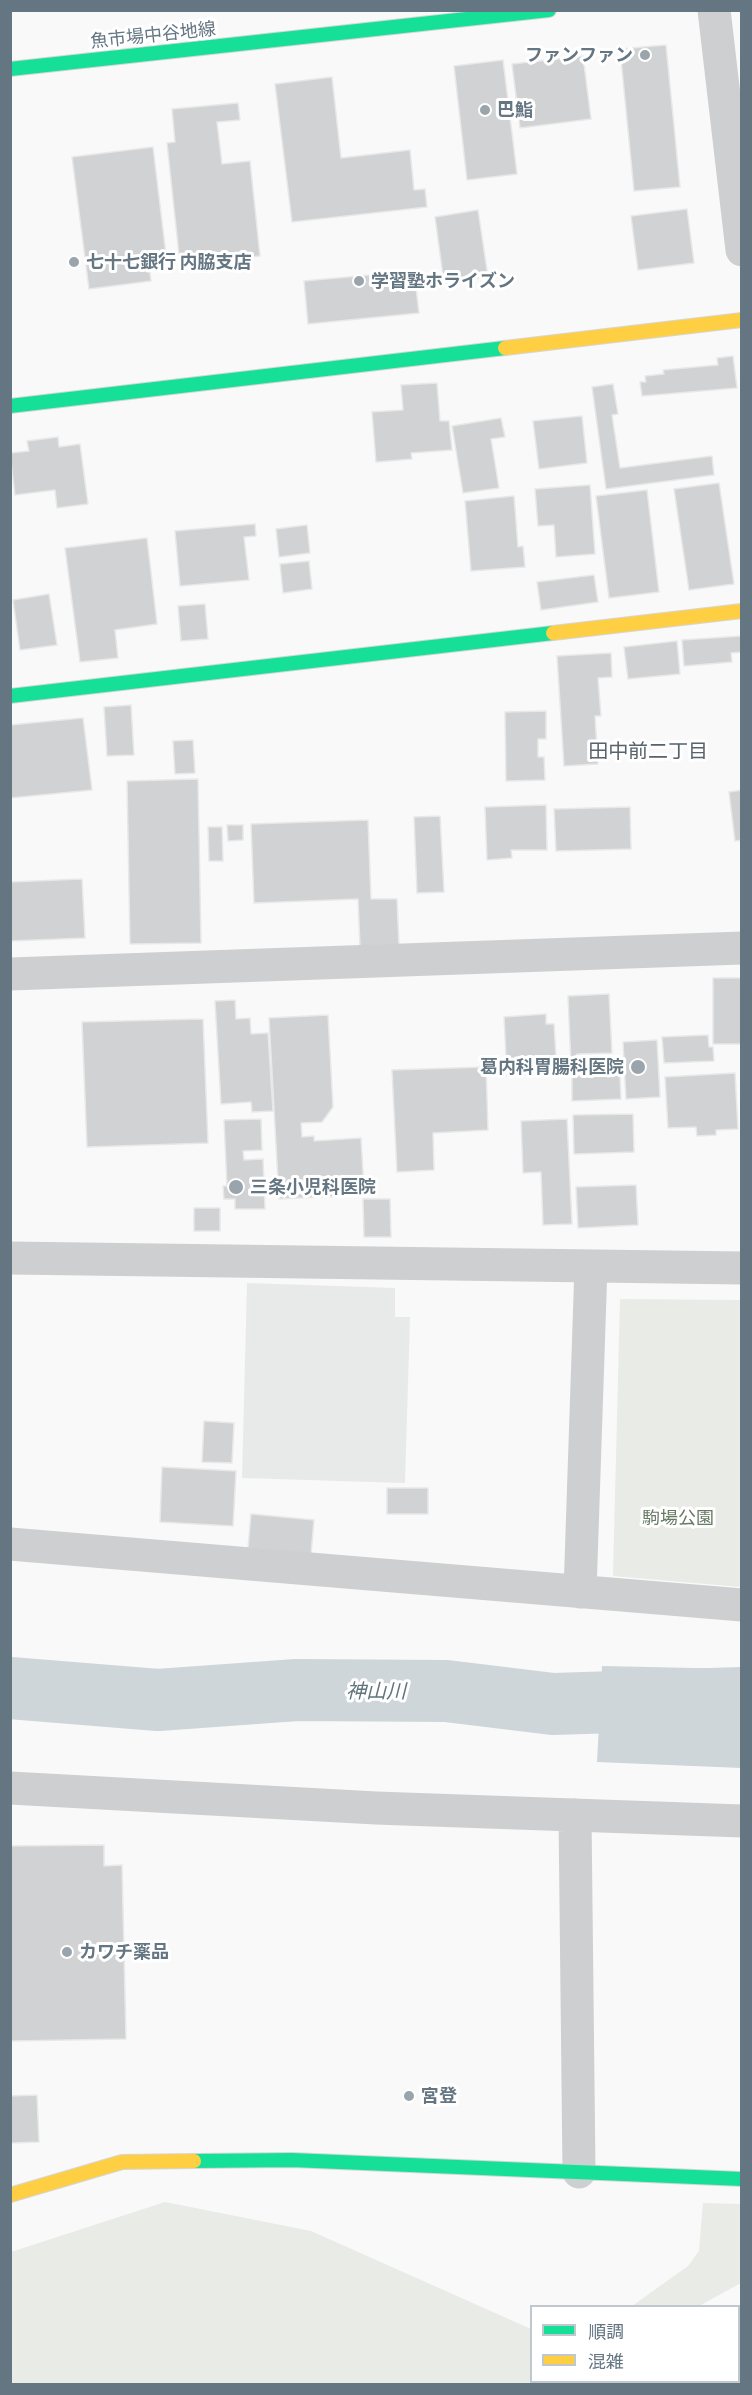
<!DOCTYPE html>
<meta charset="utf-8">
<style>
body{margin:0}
#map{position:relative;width:752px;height:2395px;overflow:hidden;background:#f9f9f9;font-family:Barlow,"Noto Sans JP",sans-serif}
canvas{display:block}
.frame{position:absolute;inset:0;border:12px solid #657683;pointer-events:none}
.legend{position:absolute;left:530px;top:2305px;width:210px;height:78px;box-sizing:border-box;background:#fff;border:2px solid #c1c8cd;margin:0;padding:8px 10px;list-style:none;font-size:18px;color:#657683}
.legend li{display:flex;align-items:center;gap:12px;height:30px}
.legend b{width:30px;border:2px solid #c1c8cd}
</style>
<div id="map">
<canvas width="752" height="2395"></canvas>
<div class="frame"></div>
<ul class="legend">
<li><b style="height:8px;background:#16e098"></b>順調</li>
<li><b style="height:8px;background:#ffcf43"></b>混雑</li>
</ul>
</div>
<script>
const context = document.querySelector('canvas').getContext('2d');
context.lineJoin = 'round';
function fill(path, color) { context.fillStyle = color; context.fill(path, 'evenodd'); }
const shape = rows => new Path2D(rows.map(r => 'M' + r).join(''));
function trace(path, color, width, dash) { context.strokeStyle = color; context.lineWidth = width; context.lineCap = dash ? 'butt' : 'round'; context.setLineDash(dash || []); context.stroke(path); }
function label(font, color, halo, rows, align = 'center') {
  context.font = font + ' Barlow,"Noto Sans JP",sans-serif'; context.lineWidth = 6; context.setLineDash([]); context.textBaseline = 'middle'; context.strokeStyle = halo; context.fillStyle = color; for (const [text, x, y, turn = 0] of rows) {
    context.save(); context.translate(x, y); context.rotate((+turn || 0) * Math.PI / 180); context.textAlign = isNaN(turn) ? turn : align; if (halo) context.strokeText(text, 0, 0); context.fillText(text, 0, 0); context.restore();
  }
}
const built = shape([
 [247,1283,395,1288,395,1317,410,1317,405,1483,242,1478]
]);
const green = shape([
 [620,1299,741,1300,741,1587,613,1576],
 [165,2202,311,2231,531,2329,532,2382,727,2382,727,2384,11,2384,11,2252],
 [703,2203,741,2204,741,2283,699,2306,632,2306,688,2266,699,2251]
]);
const water = shape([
 [602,1666,741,1669,741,1768,597,1762]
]);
const river = shape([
 [10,1688,158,1700,297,1690,446,1691,553,1704,742,1698]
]);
const building = shape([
 [666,45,680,187,634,191,620,49,666,45],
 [583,56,591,119,520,128,512,64,583,56],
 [503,60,517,174,467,180,454,66,503,60],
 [332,77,341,158,410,150,414,190,425,189,427,207,292,222,275,84,332,77],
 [238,103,240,120,217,122,222,164,250,161,260,256,180,264,167,143,175,142,172,109,238,103],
 [153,147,167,263,149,265,151,281,89,289,72,157,153,147],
 [687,209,694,263,638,270,631,216,687,209],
 [478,210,488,277,444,283,435,217,478,210],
 [414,271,419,313,308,324,304,281,414,271],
 [733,356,737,388,642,396,640,382,646,382,645,376,664,374,663,370,718,365,717,358,733,356],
 [437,383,440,421,449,421,452,450,411,453,412,459,376,462,372,412,403,410,401,385,437,383],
 [613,384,618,414,612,415,620,468,712,456,714,475,606,489,592,387,613,384],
 [582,416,587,463,539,469,533,421,582,416],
 [501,418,505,437,491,439,499,488,463,493,452,426,501,418],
 [58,437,59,447,80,444,88,504,57,508,55,490,15,495,10,453,29,451,27,441,58,437],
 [719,483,734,584,689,590,674,489,719,483],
 [590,485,595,554,556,557,554,525,538,526,535,489,590,485],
 [647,490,659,592,609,598,596,496,647,490],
 [514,496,518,547,523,546,525,567,471,571,465,501,514,496],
 [255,524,256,536,244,537,249,580,180,586,175,531,255,524],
 [307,525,310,553,279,557,276,529,307,525],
 [147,538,157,624,115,630,118,658,80,662,65,548,147,538],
 [309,561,312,589,283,593,280,564,309,561],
 [594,575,598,602,541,610,537,582,594,575],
 [49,594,57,645,20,650,13,600,49,594],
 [205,604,208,639,181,641,178,606,205,604],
 [742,636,742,652,731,653,732,662,684,666,682,640,742,636],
 [677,641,680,674,628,679,624,647,677,641],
 [611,653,612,677,598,678,601,716,595,716,598,764,564,766,557,656,611,653],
 [131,705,134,755,107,756,104,707,131,705],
 [546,711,546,739,538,739,538,757,544,757,545,780,506,781,505,712,546,711],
 [83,718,92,790,10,798,10,725,83,718],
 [193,740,195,773,175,774,173,741,193,740],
 [198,779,201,943,130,944,127,781,198,779],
 [742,790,742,840,735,841,729,792,742,790],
 [546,805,547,850,511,850,512,858,487,860,485,807,546,805],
 [630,807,631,849,556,851,554,809,630,807],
 [440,816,444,892,417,893,414,817,440,816],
 [368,820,371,899,397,899,399,945,360,946,358,899,254,903,251,824,368,820],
 [227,825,243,825,243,840,228,841,227,825],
 [208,827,222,827,223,861,209,861,208,827],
 [82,879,85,938,10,941,10,882,82,879],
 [713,978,742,978,742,1044,713,1044,713,978],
 [609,994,612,1053,577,1054,578,1065,571,1065,568,996,609,994],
 [235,1000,236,1019,250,1018,251,1034,268,1033,273,1111,252,1112,251,1102,221,1104,215,1001,235,1000],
 [546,1014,546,1024,554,1024,557,1072,507,1076,504,1017,546,1014],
 [328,1015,333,1107,322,1122,301,1123,302,1137,314,1136,314,1141,361,1138,364,1189,345,1190,346,1196,279,1199,269,1018,328,1015],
 [203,1019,208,1143,87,1147,82,1022,203,1019],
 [708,1035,709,1047,713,1047,714,1061,664,1063,662,1037,708,1035],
 [657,1040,660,1097,626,1099,623,1042,657,1040],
 [609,1057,619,1057,621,1099,572,1101,572,1076,602,1075,602,1066,610,1065,609,1057],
 [486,1067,488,1130,433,1133,434,1170,397,1172,392,1070,486,1067],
 [735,1073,738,1129,716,1130,716,1135,697,1136,696,1127,668,1128,665,1077,735,1073],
 [633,1114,634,1152,574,1154,573,1115,633,1114],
 [261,1119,262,1150,243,1151,244,1160,263,1159,265,1209,235,1209,235,1199,224,1199,223,1186,227,1186,224,1120,261,1119],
 [567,1119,572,1224,543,1225,541,1172,523,1173,521,1121,567,1119],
 [636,1185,638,1225,578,1228,576,1187,636,1185],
 [363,1199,390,1199,391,1237,364,1237,363,1199],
 [194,1208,220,1208,220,1231,194,1231,194,1208],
 [204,1421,234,1423,232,1463,202,1462,204,1421],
 [162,1467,236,1471,233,1526,160,1522,162,1467],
 [387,1488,428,1488,428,1514,387,1514,387,1488],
 [251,1514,314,1520,311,1554,248,1548,251,1514],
 [104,1845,104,1866,122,1865,126,2039,10,2041,10,1846,104,1845],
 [37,2095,39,2142,10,2143,10,2096,37,2095]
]);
const street = shape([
 [714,10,742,250],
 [10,974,742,948],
 [10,1258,742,1268],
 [10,1544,742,1605],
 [580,1592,591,1266],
 [10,1788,376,1808,742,1821],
 [575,1815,579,2172]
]);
const fast = shape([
 [10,69,549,10],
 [10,406,505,348],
 [10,696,553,633],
 [194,2161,292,2160,742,2179]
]);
const slow = shape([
 [505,348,742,320],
 [553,633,742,611],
 [10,2195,122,2162,194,2161]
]);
const markers = [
 [645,55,6,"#99a4ac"],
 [485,110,6,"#99a4ac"],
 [74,262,6,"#99a4ac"],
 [359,281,6,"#99a4ac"],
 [638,1067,8,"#99a4ac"],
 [236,1187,8,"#99a4ac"],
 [67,1952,6,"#99a4ac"],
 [409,2096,6,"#99a4ac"]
];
const streetNames = [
 ["魚市場中谷地線",153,35,-6]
];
const poiNames = [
 ["ファンファン",633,55,"right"],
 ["巴鮨",497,110],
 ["七十七銀行 内脇支店",86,262],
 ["学習塾ホライズン",371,281],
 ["葛内科胃腸科医院",624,1067,"right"],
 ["三条小児科医院",250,1187],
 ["カワチ薬品",79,1952],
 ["宮登",421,2096]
];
const parkNames = [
 ["駒場公園",678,1518]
];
const neighbourhoodNames = [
 ["田中前二丁目",648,751]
];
const waterNames = [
 ["神山川",376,1691]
];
fill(built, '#e8e9e9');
fill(green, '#e8ebe6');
fill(water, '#ced6d9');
trace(river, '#ced6d9', 62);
fill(building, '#d0d2d3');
trace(building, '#e8e8e8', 1.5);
trace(fast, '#d5d6d7', 16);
trace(slow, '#d5d6d7', 16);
trace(street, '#cecfd0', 33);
trace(fast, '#16e098', 14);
trace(slow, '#ffcf43', 14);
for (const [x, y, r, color] of markers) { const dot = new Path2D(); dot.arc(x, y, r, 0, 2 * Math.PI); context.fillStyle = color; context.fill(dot); trace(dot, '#fff', 2); }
label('18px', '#657683', '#fff', streetNames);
label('bold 18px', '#657683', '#fff', poiNames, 'left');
label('18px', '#687a64', '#fff', parkNames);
label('20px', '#57646e', '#fff', neighbourhoodNames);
label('italic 20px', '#60757c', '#fff', waterNames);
</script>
